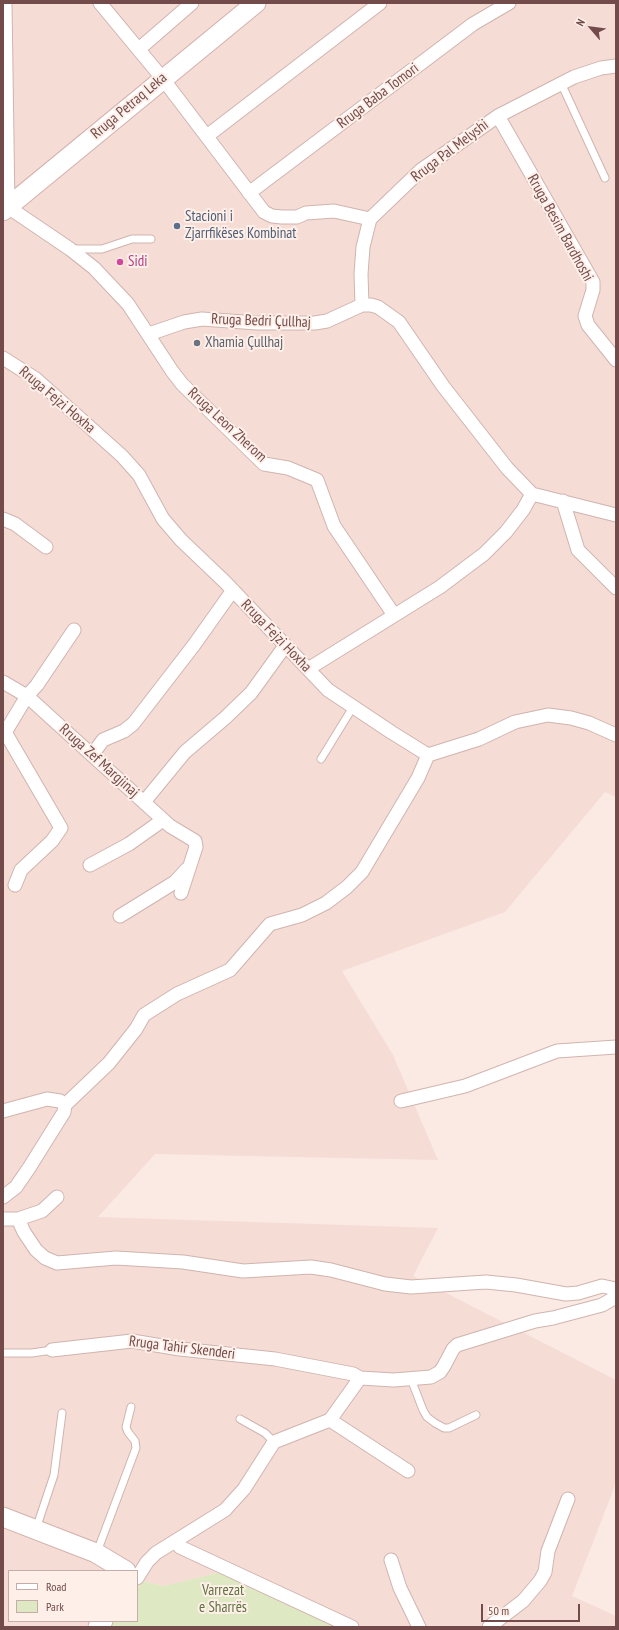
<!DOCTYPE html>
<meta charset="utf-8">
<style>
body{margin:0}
#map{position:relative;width:619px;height:1630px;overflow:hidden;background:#fbeae3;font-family:"PT Sans Narrow",sans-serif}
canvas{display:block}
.frame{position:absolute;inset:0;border:4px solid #724b4a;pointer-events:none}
.legend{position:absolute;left:8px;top:1570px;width:130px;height:52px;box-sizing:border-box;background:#feefe9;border:1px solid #c6ada9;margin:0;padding:5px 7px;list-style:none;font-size:12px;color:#724b4a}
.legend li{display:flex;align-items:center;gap:8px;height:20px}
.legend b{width:20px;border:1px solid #c6ada9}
.north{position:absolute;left:571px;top:8px;width:40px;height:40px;-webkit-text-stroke:3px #feefe9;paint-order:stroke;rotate:298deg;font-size:11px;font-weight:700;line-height:16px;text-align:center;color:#724b4a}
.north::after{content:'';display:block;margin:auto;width:14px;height:18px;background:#724b4a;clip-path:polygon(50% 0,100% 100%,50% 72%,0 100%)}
.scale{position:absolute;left:481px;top:1604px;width:99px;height:18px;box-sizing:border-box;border:2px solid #724b4a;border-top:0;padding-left:5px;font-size:12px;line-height:14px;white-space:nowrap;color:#724b4a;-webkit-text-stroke:3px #feefe9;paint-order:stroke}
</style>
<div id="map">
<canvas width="619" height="1630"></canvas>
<div class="frame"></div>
<ul class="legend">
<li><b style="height:5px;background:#fff"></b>Road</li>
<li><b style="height:11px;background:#dee8c2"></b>Park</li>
</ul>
<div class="north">N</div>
<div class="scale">50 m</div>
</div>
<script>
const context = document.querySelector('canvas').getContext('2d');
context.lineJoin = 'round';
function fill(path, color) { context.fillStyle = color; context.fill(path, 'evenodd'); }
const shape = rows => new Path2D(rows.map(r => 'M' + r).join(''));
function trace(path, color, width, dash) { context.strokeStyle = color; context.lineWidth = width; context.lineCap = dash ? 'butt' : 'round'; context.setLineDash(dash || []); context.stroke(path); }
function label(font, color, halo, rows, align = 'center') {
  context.font = font + ' "PT Sans Narrow",sans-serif'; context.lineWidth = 4; context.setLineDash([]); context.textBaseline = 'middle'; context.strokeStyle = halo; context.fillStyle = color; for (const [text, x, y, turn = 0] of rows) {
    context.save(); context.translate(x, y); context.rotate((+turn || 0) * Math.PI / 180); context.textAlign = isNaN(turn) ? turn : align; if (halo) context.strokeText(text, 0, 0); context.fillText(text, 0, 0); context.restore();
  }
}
const residential = shape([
 [3,3,616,3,616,797,605,792,505,912,342,971,393,1055,438,1160,155,1154,98,1217,438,1228,413,1276,616,1380,616,1477,613,1491,572,1596,616,1616,616,1627,337,1627,225,1571,164,1586,143,1581,137,1586,137,1571,9,1571,9,1621,103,1621,97,1627,3,1627]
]);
const green = shape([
 [225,1571,340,1627,107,1627,112,1621,137,1621,137,1588,142,1581,164,1586]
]);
const lane = shape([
 [561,83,605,178],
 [73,249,102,249,132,239,151,239],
 [321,759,353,707],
 [3,1353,32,1353,52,1350],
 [411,1379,423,1410,427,1417,435,1423,444,1428,449,1428,476,1415],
 [240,1419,265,1433,274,1442],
 [36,1529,54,1475,62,1413],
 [97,1552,136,1448,135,1441,128,1432,126,1427,131,1407]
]);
const street = shape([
 [5,3,8,207,70,249,94,268,128,304,172,371,182,384,264,464,288,468,317,480,334,526,394,615],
 [100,3,163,79,264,212,272,216,282,217,297,217,306,213,334,211,370,219],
 [139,49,192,3],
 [498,116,593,282,593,290,585,316,588,325,616,360],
 [207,136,380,3],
 [249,193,473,24,509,3],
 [370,219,421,170,498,116,574,77,601,68,616,66],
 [362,305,361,274,363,247,370,219],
 [149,334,184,322,202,319,257,323,315,323,327,321,362,305,371,305,378,307,399,322,443,386,507,468,532,494,616,515],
 [3,358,36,379,122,456,139,475,163,519,181,540,225,582,328,690,391,732,428,755,479,739,515,722,548,715,571,718,589,723,616,735],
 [563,501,578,550,616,588],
 [3,519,15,524,46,547],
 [308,669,440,587,484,554,506,532,523,510,532,494],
 [3,682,27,696,170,826,195,841,196,847,181,893],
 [5,732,61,828,52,841,21,870,15,885],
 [3,736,27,696,37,685,74,630],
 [92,755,103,740,124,731,133,724,194,645,233,590],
 [144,802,185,752,225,718,251,693,285,646],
 [90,865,129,844,163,820],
 [120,916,175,882,187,869],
 [401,1101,465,1086,557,1051,616,1047],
 [3,1111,47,1099,60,1101,65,1105],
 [3,1197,16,1187,29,1168,64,1112,65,1105,109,1063,136,1029,144,1015,177,994,230,970,270,924,302,915,326,903,347,887,362,872,418,778,428,755],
 [3,1219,18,1219,42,1211,57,1197],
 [18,1219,24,1232,36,1250,45,1258,57,1263,116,1258,183,1262,243,1271,311,1267,331,1270,385,1284,411,1287,486,1282,516,1285,566,1294,578,1293,602,1286,616,1289],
 [52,1350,132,1341,180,1349,275,1359,353,1374,360,1378],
 [360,1378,394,1380,431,1377,440,1372,444,1366,453,1349,457,1345,535,1321,553,1318,602,1305,616,1297],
 [330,1420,408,1471],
 [175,1541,180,1547,352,1627],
 [391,1560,400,1588,419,1627],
 [137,1578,147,1562,156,1553,225,1510,244,1489,274,1442,330,1420,360,1378],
 [489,1627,523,1601,540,1581,545,1572,548,1551,568,1499]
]);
const secondary = shape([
 [3,211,256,3],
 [3,1517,96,1553,126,1571],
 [98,1627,103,1621]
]);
const markers = [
 [177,226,4,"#5c6f8a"],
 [120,262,4,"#d1479c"],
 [197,343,4,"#6b7280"]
];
const streetNames = [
 ["Rruga Baba Tomori",378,96,-37],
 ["Rruga Petraq Leka",129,106,-40],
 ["Rruga Pal Melyshi",450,151,-37],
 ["Rruga Besim Bardhoshi",560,228,61],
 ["Rruga Bedri Çullhaj",261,321,2],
 ["Rruga Fejzi Hoxha",57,400,40],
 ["Rruga Leon Zherom",227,425,43],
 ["Rruga Fejzi Hoxha",276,636,46],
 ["Rruga Zef Margjinaj",99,761,42],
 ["Rruga Tahir Skenderi",182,1348,7]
];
const serviceNames = [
 ["Stacioni i",185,217],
 ["Zjarrfikëses Kombinat",185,234]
];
const hotelNames = [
 ["Sidi",128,262]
];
const worshipNames = [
 ["Xhamia Çullhaj",205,343]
];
const parkNames = [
 ["Varrezat",223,1591],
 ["e Sharrës",223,1608]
];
fill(residential, '#f5dcd5');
fill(green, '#dee8c2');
trace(lane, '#d0b4af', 9);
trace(street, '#d0b4af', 15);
trace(secondary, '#d3b1ac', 21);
trace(lane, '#fff', 7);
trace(street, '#fff', 13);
trace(secondary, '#fff', 19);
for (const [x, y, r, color] of markers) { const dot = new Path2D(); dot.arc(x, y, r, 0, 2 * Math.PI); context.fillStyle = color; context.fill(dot); trace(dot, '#feefe9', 1.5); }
label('15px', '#724b4a', '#feefe9', streetNames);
label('15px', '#4e5e75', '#feefe9', serviceNames, 'left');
label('15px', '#b23c85', '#feefe9', hotelNames, 'left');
label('15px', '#5b616d', '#feefe9', worshipNames, 'left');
label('15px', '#5f7240', '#feefe9', parkNames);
</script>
